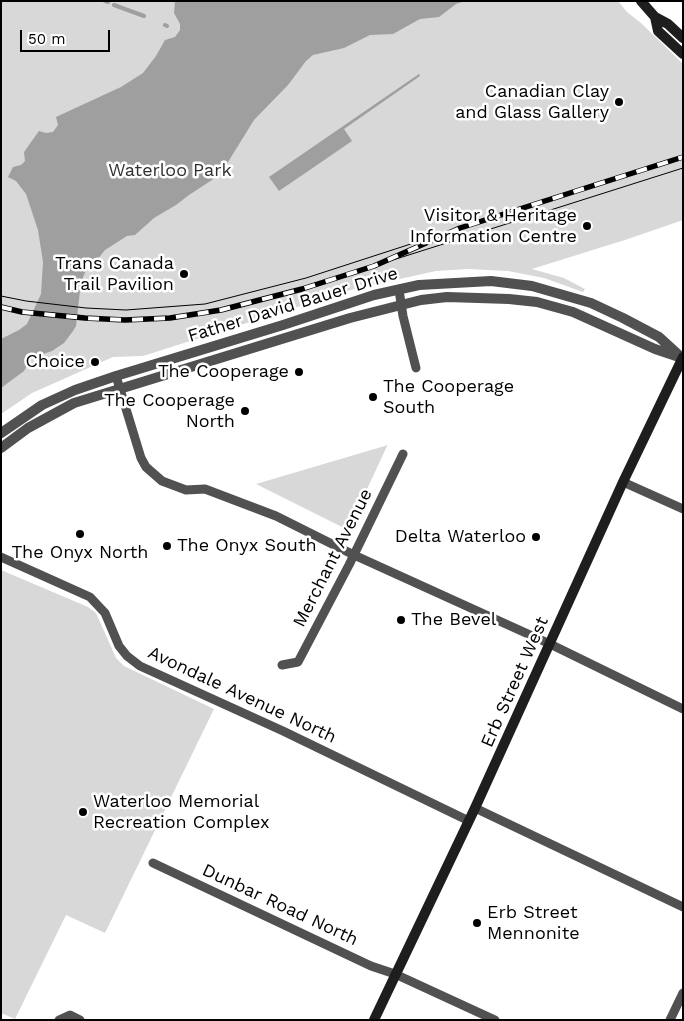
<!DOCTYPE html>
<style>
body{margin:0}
#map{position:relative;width:684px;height:1021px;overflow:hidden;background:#fff;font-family:"Work Sans",sans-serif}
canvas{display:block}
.frame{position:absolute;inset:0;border:2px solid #000;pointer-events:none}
.scale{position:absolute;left:20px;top:30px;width:90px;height:22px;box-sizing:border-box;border:2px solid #000;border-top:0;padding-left:6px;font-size:15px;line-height:18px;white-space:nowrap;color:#000;-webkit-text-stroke:4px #fff;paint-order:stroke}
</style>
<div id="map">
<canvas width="684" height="1021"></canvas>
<div class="frame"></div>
<div class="scale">50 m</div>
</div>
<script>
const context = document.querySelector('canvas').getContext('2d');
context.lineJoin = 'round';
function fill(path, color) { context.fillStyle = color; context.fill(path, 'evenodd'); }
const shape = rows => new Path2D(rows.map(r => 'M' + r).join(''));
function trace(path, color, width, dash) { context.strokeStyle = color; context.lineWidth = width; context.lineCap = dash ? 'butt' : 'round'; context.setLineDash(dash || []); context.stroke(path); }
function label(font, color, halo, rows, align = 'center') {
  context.font = font + ' "Work Sans",sans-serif'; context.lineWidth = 5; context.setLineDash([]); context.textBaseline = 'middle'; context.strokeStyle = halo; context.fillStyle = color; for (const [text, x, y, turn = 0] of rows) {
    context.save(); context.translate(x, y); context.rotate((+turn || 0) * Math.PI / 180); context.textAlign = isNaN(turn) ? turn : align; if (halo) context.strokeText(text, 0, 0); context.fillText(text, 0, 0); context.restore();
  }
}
const green = shape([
 [1,1,618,1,627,12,641,23,683,64,683,220,628,239,532,269,564,278,585,289,583,292,544,278,508,271,468,269,436,271,354,289,143,356,113,357,32,393,1,414],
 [388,444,348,530,256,484,388,445],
 [1,570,88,607,96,613,116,658,124,666,214,709,105,933,66,915,15,1019,1,1013]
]);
const water = shape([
 [175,1,465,1,456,4,439,17,420,19,393,34,370,35,344,48,313,55,306,61,288,85,254,120,228,162,212,180,189,195,176,205,154,218,135,235,127,236,105,250,97,260,87,268,81,282,76,326,73,331,64,343,52,351,31,358,24,371,1,388,1,339,19,330,27,324,41,294,43,262,38,230,26,194,16,181,8,177,13,167,21,165,25,161,24,152,39,131,46,133,53,132,58,125,56,117,121,87,143,73,156,56,165,40,175,37,180,30,180,24,174,13],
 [419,74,420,76,344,129,352,141,279,191,269,177]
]);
const stream = shape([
 [105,1,108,2],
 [114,5,144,16],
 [165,25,167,26]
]);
const minor = shape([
 [399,290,403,316,416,368],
 [116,376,141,458,146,467,162,481,186,490,205,489,276,516,354,555,550,644,683,709],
 [623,482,683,509],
 [1,557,90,597,105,613,119,646,127,656,140,666,283,731,469,821],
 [282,665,298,662,349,565,403,454],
 [475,808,683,907],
 [153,863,371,966,395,974,495,1020],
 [59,1020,70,1015,80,1020],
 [670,1020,683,993]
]);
const tertiary = shape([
 [1,433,42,405,75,390,116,376,283,325,374,295,419,285,491,281,532,286,591,303,623,318,659,337,682,358],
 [1,448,28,428,74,403,350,318,421,300,447,297,509,299,537,302,573,312,655,349,676,356]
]);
const secondary = shape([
 [641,1,655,17,668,24,683,38],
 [655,17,658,31,683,54],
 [374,1020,475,808,623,482,683,357]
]);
const tram = shape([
 [374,266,683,168],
 [1,296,26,301,86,308,126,310,205,304,306,278,460,228]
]);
const rail = shape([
 [1,307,22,312,85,318,125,320,170,318,221,310,302,289,374,266,460,228,683,157]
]);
const markers = [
 [619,102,5,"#000"],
 [587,226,5,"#000"],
 [184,274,5,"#000"],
 [95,362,5,"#000"],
 [299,372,5,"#000"],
 [373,397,5,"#000"],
 [245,411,5,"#000"],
 [80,534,5,"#000"],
 [536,537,5,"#000"],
 [167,546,5,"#000"],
 [401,620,5,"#000"],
 [83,812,5,"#000"],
 [477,923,5,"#000"]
];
const poiNames = [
 ["Canadian Clay",609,92],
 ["and Glass Gallery",609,113],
 ["Visitor & Heritage",577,216],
 ["Information Centre",577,237],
 ["Trans Canada",174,264],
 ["Trail Pavilion",174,285],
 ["Choice",85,362],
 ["The Cooperage",289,372],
 ["The Cooperage",383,387,"left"],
 ["South",383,408,"left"],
 ["The Cooperage",235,401],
 ["North",235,422],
 ["Delta Waterloo",526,537],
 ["The Onyx South",177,546,"left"],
 ["The Onyx North",80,553,"center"],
 ["The Bevel",411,620,"left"],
 ["Waterloo Memorial",93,802,"left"],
 ["Recreation Complex",93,823,"left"],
 ["Erb Street",487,913,"left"],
 ["Mennonite",487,934,"left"]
];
const parkNames = [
 ["Waterloo Park",170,171]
];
const streetNames = [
 ["Father David Bauer Drive",293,305,-17],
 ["Merchant Avenue",333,558,-63],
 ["Erb Street West",515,682,-66],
 ["Avondale Avenue North",242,695,25],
 ["Dunbar Road North",280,905,25]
];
fill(green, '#d8d8d8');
fill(water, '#9f9f9f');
trace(stream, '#9f9f9f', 4);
trace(minor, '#515151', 9);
trace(tertiary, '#515151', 10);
trace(secondary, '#1e1e1e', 10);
trace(tram, '#000', 1);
trace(rail, '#000', 5.5);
trace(rail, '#fff', 4, [11]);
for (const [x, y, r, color] of markers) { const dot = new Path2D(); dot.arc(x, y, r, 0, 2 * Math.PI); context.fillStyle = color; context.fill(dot); trace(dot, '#fff', 2); }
label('18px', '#000', '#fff', poiNames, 'right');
label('18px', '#2f2f2f', '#fff', parkNames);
label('18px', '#000', '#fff', streetNames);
</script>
